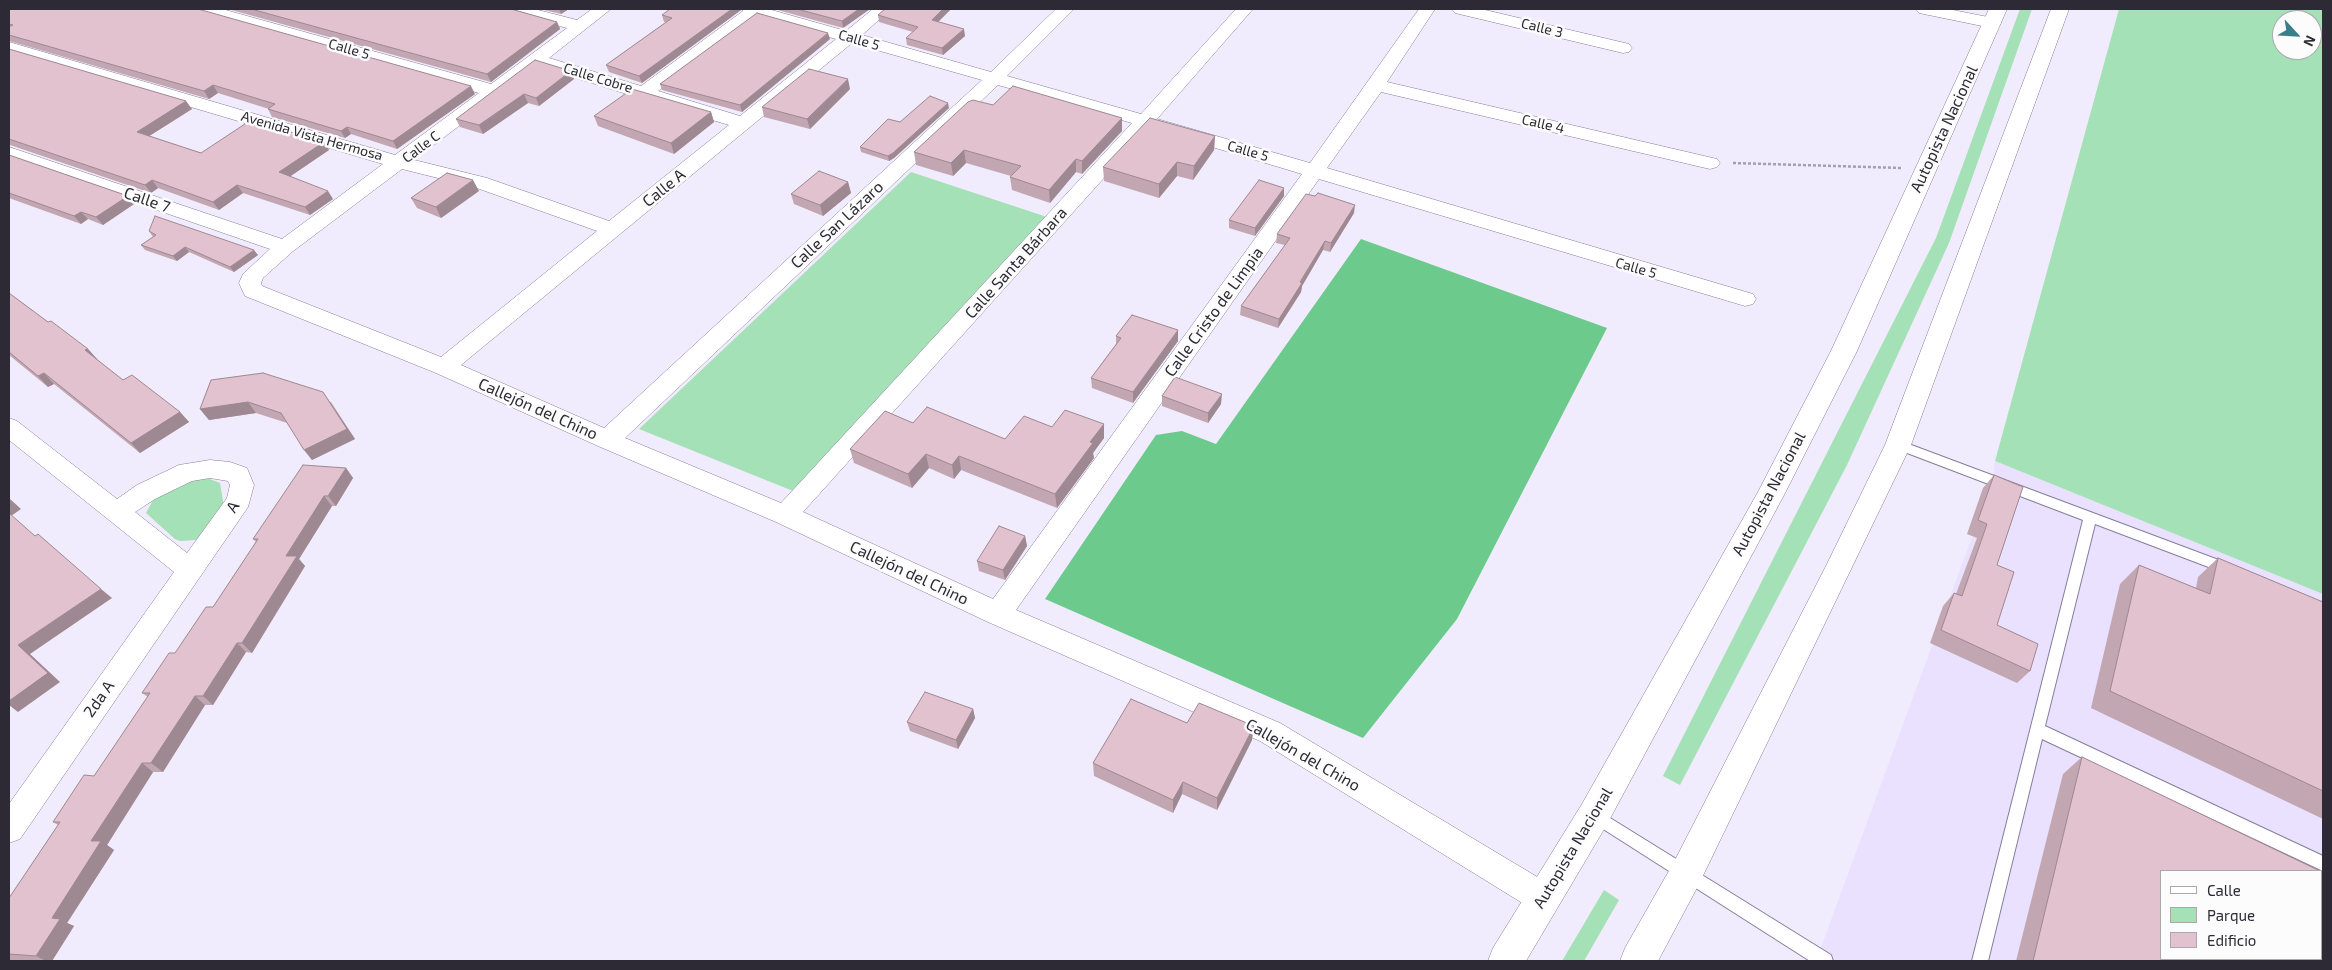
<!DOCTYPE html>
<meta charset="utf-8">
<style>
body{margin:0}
#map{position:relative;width:2332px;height:970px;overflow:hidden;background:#f0ebfd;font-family:"Exo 2",sans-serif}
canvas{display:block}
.frame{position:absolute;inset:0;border:10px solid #2d2a35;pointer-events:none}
.legend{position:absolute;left:2160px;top:870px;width:162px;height:90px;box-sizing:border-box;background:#fbfcfb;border:1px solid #a9a8ac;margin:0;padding:6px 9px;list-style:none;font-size:15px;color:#2d2a35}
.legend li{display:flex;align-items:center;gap:10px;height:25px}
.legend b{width:25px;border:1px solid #a9a8ac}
.north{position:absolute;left:2272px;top:10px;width:50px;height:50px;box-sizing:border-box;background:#fbfcfb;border:1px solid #a9a8ac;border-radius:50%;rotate:115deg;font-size:14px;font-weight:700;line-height:20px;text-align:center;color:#2d2a35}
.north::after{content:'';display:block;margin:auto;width:18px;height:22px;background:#387f89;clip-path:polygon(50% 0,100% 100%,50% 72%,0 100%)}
</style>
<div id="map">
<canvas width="2332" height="970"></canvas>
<div class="frame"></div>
<ul class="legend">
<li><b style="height:6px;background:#fff"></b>Calle</li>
<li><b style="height:14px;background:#a5e1b6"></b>Parque</li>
<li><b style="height:14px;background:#e2c2cf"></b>Edificio</li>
</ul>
<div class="north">N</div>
</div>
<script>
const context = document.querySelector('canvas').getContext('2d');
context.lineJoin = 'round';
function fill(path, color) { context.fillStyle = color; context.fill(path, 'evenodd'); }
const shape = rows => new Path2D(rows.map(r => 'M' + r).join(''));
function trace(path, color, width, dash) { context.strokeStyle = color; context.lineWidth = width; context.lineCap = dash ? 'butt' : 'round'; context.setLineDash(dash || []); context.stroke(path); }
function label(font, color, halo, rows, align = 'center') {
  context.font = font + ' "Exo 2",sans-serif'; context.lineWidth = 5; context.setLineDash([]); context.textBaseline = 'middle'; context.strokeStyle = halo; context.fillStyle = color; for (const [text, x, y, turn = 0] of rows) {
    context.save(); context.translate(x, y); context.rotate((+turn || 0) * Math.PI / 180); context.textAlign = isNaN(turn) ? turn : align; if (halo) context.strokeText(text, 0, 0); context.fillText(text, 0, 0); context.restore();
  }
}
const built = shape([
 [1995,461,2323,594,2323,961,1816,961,1993,480],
 [2161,871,2321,871,2321,959,2161,959]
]);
const green = shape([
 [2020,9,2032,9,1949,243,1847,465,1680,785,1663,776,1936,238],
 [2119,9,2323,9,2323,594,1995,461],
 [2282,20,2312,20,2312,50,2282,50],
 [911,172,1047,217,793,491,639,429],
 [207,478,220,483,224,507,207,534,196,540,180,541,175,539,146,513,153,500,176,484],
 [1604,890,1619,900,1584,961,1562,961]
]);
const forest = shape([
 [1361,239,1607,328,1457,619,1363,738,1045,599,1156,435,1182,431,1216,444]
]);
const path = shape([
 [1733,163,1902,168]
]);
const service = shape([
 [1898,440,2232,565,2234,569,2232,573,2227,574,2095,524,2045,726,2323,856,2323,871,2042,739,1988,961,1972,961,2083,520,1894,448,1892,445,1898,440],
 [1594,808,1831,955,1833,961,1810,961,1589,820,1586,815,1589,810,1594,808]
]);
const minor = shape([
 [196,9,222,9,491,84,567,28,509,13,507,9,534,9,577,20,592,9,611,9,549,58,641,86,743,11,742,9,768,9,846,31,873,9,891,9,862,35,991,72,1056,9,1074,9,1007,76,1141,114,1236,9,1253,9,1157,119,1310,163,1419,9,1435,9,1387,82,1717,159,1720,163,1717,167,1710,169,1381,92,1327,168,1753,294,1756,299,1753,304,1745,306,1319,179,1016,610,1280,723,1554,887,1559,898,1554,909,1543,914,1532,909,1260,741,988,622,776,522,598,446,436,373,245,296,239,283,243,274,270,249,9,159,9,147,282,239,383,164,9,53,9,42,395,155,479,93,198,13,196,9],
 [758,17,836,39,740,116,658,91,758,17],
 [852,43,982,80,604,428,461,365,852,43],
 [538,66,636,97,729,125,609,221,487,178,414,160,538,66],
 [998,85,1132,123,781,503,625,438,998,85],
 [1149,128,1302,174,993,599,803,512,1149,128],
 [402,169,474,187,597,231,441,357,262,286,261,283,263,278,292,252,402,169],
 [1452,9,1481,9,1629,44,1632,48,1629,52,1623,53,1455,13,1452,9],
 [1916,9,1948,9,1998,19,2001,23,1998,27,1992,28,1919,13,1916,9],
 [9,418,17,421,117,499,137,485,179,465,210,460,230,462,247,468,254,485,248,507,20,839,9,843,9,804,174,572,9,440,9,418],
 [210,478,228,481,230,485,227,498,187,553,135,512,155,499,192,481,210,478]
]);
const motorway = shape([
 [1989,9,2007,9,1857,351,1783,497,1606,826,1526,961,1488,961,1493,948,1582,804,1758,492,1831,351,1989,9],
 [2051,9,2069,9,1911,445,1698,886,1658,961,1620,961,1625,948,1674,862,1827,564,1885,445,2051,9]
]);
const wall = shape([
 [9,9,475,94,397,149,351,134,345,138,272,117,268,109,269,109,218,93,209,99,9,41],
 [228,9,511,9,557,22,560,29,491,82],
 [540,9,569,9,561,14],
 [774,9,870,9,843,28],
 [951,9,938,22,965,36,943,55,907,45,906,38,913,32,879,22,878,15],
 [741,10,642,83,609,72,606,65,666,22,664,22,662,15],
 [830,39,742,112,662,90,660,84],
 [9,49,192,109,149,136,201,153,324,142,329,150,290,176,333,199,310,215,243,193,219,210,158,188,151,193,10,145,9,146],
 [571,71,574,79,539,106,528,103,483,134,460,127,456,119],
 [850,89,810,129,764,117,762,107],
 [993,105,1122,118,1122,131,1082,174,1076,172,1050,203,1012,190,1010,177,1011,176,966,163,953,176,916,165,914,152],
 [949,108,894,158,889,161,861,152,860,147,900,122],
 [711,112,714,122,674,154,598,126,594,116],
 [1215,136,1214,150,1193,180,1177,176,1159,198,1104,181,1103,167],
 [9,155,128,196,134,204,103,225,88,219,81,224,9,198],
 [848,182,851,193,823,216,794,204,791,194],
 [479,191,441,218,417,208,411,198],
 [1284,196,1255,236,1229,228,1229,220],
 [1354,213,1330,252,1323,250,1302,286,1301,292,1278,328,1240,315,1241,306,1285,245,1276,243,1277,234],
 [149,231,258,255,234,272,189,252,177,261,145,250,141,245,153,237],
 [9,293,48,322,88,349,97,359,96,359,123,380,180,412,189,422,140,453,54,384,48,387,9,355],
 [1116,336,1178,341,1133,403,1092,388,1091,378,1116,344],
 [211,380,331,402,355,439,312,460,287,423,256,413,209,420,200,409],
 [1162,396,1221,404,1208,423,1162,406],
 [913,423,1005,439,1052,427,1104,424,1104,438,1093,453,1094,458,1057,508,961,470,954,479,929,468,912,488,854,463,850,449],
 [346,468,353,478,336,506,332,506,299,559,305,566,252,653,246,652,213,705,205,705,163,772,153,772,107,845,114,850,67,923,74,926,52,961,9,961,9,898,58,825,53,822,94,776,148,697,142,693,213,607,256,542,253,539],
 [1994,475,1997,565,1997,625,2030,671,2017,683,1930,643,1943,606,1954,593,1956,594,1977,538,1967,534,1983,488],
 [1025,536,1027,546,1005,580,979,571,977,561],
 [2218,558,2323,602,2323,819,2091,708,2120,584,2139,565,2196,588,2198,577],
 [973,709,975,718,958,749,910,731,907,722],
 [1187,723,1252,740,1217,810,1182,794,1173,813,1094,776,1093,763],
 [2082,757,2323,961,2016,961,2063,774]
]);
const shadedWall = shape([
 [559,9,569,9,561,14],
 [732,9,741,9,741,10,642,83,639,76],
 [859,9,870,9,843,28,842,21],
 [943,9,951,9,933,27,932,20],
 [557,22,560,29,491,82,487,74],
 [964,29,965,36,943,55,942,48],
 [828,33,830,39,742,112,740,105],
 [571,71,574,79,539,106,536,98],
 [848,79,850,89,810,129,807,119],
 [213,85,218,93,209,99,204,91],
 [471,86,475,94,397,149,393,141],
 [524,94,528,103,483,134,479,125],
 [186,101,192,109,143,140,137,132],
 [948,103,949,108,894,158,889,161,888,156],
 [711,112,714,122,674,154,671,143],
 [1122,118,1122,131,1082,174,1082,161],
 [347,127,351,134,345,138,341,131],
 [1215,136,1214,150,1193,180,1194,166],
 [324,142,329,150,285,180,279,172],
 [964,150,966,163,953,176,951,163],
 [1076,159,1076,172,1050,203,1049,190],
 [1177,162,1177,176,1159,198,1159,184],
 [152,180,158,188,151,193,145,185],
 [473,180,479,191,441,218,436,207],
 [848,182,851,193,823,216,820,205],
 [237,185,243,193,219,210,213,202],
 [1284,188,1284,196,1255,236,1255,228],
 [328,191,333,199,310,215,305,207],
 [128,196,134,204,103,225,96,217],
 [1355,205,1354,213,1330,252,1331,243],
 [81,212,88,219,81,224,74,216],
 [1325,241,1323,250,1302,286,1301,292,1278,328,1279,319],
 [185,247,189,252,177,261,173,256],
 [254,250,258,255,234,272,230,267],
 [1178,330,1178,341,1133,403,1133,392],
 [88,349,97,359,94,361,85,350],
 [44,373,54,384,48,387,38,376],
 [323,392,355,439,312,460,304,450],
 [1222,394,1221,404,1208,423,1208,413],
 [248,402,256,413,209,420,200,409],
 [180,412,189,422,140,453,131,443],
 [1104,424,1104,438,1093,453,1094,458,1057,508,1055,494,1090,442],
 [926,454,929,468,912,488,908,474],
 [959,456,961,470,954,479,952,465],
 [346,468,353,478,336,506,328,496],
 [324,496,332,506,299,559,305,566,252,653,242,643,286,556],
 [10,499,21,509,11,516,9,514,9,500],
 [1025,536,1027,546,1005,580,1003,570],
 [101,589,112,598,30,654,60,682,18,712,9,705,9,701,18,645],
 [237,643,246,652,213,705,203,696],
 [195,696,205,705,163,772,151,763],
 [973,709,975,718,958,749,956,740],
 [1254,726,1252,740,1217,810,1217,798],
 [142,763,153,772,107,845,114,850,67,923,74,926,52,961,46,961,36,956,52,918,91,841],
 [1183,782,1182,794,1173,813,1173,800]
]);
const building = shape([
 [9,9,198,9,471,86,393,141,347,127,341,131,268,109,275,104,213,85,204,91,9,35,9,27,13,25,9,24,9,9],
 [251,9,511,9,557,22,487,74,251,9],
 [670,9,732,9,639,76,606,65,672,18,662,15,670,9],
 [797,9,859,9,842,21,797,9],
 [885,9,943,9,932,20,964,29,942,48,906,38,918,27,878,15,885,9],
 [757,13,828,33,740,105,660,84,757,13],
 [9,49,186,101,137,132,201,153,251,120,324,142,279,172,328,191,305,207,237,185,213,202,152,180,145,185,9,139,9,49],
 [535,60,571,71,536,98,524,94,479,125,456,119,535,60],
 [809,69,848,79,807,119,762,107,809,69],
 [1013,86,1122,118,1082,161,1076,159,1049,190,1010,177,1021,166,964,150,951,163,914,152,968,102,973,100,993,105,1013,86],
 [632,89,711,112,671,143,594,116,632,89],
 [930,96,948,103,893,153,888,156,860,147,888,119,900,122,930,96],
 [1150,118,1215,136,1194,166,1177,162,1159,184,1103,167,1150,118],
 [9,155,128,196,96,217,81,212,74,216,9,193,9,155],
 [819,171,848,182,820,205,791,194,819,171],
 [447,173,473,180,436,207,411,198,447,173],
 [1259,180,1284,188,1255,228,1229,220,1259,180],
 [1318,193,1355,205,1331,243,1325,241,1300,282,1302,283,1279,319,1241,306,1290,238,1277,234,1306,194,1315,196,1318,193],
 [155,216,254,250,230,267,185,247,173,256,141,245,156,235,149,231,155,216],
 [9,293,48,322,51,321,88,349,85,350,123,380,132,375,180,412,131,443,44,373,38,376,9,352,9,293],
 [1132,315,1178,330,1133,392,1091,378,1121,338,1116,336,1132,315],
 [263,373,323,392,347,429,304,450,281,413,248,402,200,409,211,380,263,373],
 [1175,377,1222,394,1208,413,1162,396,1175,377],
 [927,407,1005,439,1024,416,1052,427,1065,410,1104,424,1090,442,1093,443,1055,494,959,456,952,465,926,454,908,474,850,449,885,411,913,423,927,407],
 [303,465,346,468,328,496,324,496,286,556,297,556,242,643,237,643,203,696,195,696,151,763,142,763,91,841,101,841,52,918,60,919,36,956,9,954,9,898,60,822,53,822,84,775,94,776,150,693,142,693,169,653,175,653,206,607,213,607,258,539,253,539,303,465],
 [1994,475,2023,487,1997,565,2014,572,1997,625,2038,644,2030,671,1941,630,1954,593,1962,596,1987,524,1978,520,1994,475],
 [9,513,35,536,38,534,101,589,18,645,48,673,9,701,9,513],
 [999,526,1025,536,1003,570,977,561,999,526],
 [2218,558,2323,602,2323,791,2110,691,2139,565,2210,594,2218,558],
 [925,692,973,709,956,740,907,722,925,692],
 [1131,699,1187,723,1199,703,1254,726,1217,798,1183,782,1173,800,1093,763,1131,699],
 [2082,757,2320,871,2161,871,2161,959,2321,959,2321,872,2323,873,2323,961,2033,961,2082,757]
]);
const farStreetnames = [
 ["Calle 3",1542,28,14],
 ["Calle 5",859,40,16],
 ["Calle 5",349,49,16],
 ["Calle Cobre",598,78,17],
 ["Calle 4",1543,124,13],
 ["Avenida Vista Hermosa",312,136,16],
 ["Calle C",421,147,-37],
 ["Calle 5",1248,151,16],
 ["Calle 5",1636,268,16]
];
const streetNames = [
 ["Autopista Nacional",1944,129,-65],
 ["Calle A",664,188,-39],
 ["Calle 7",147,200,19],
 ["Calle San Lázaro",837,225,-43],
 ["Calle Santa Bárbara",1016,263,-48],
 ["Calle Cristo de Limpia",1214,312,-54],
 ["Callejón del Chino",538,409,24],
 ["Autopista Nacional",1769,494,-62],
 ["A",233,507,-58],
 ["Callejón del Chino",909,573,25],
 ["2da A",99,699,-55],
 ["Callejón del Chino",1303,755,30],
 ["Autopista Nacional",1573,848,-59]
];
fill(built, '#e9e1ff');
fill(green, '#a5e1b6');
fill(forest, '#6bca8c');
trace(service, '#857e99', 2);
trace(minor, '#857e99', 1);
trace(motorway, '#857e99', 1);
trace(path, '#a39fae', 2.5, [3, 2]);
fill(service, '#fff');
fill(minor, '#fff');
fill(motorway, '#fff');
fill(wall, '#c2a7b2');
fill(shadedWall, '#9e8891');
fill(building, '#e2c2cf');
trace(building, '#9e8891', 1);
label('14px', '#2d2a35', '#fbfcfb', farStreetnames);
label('16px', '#2d2a35', '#fbfcfb', streetNames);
</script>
